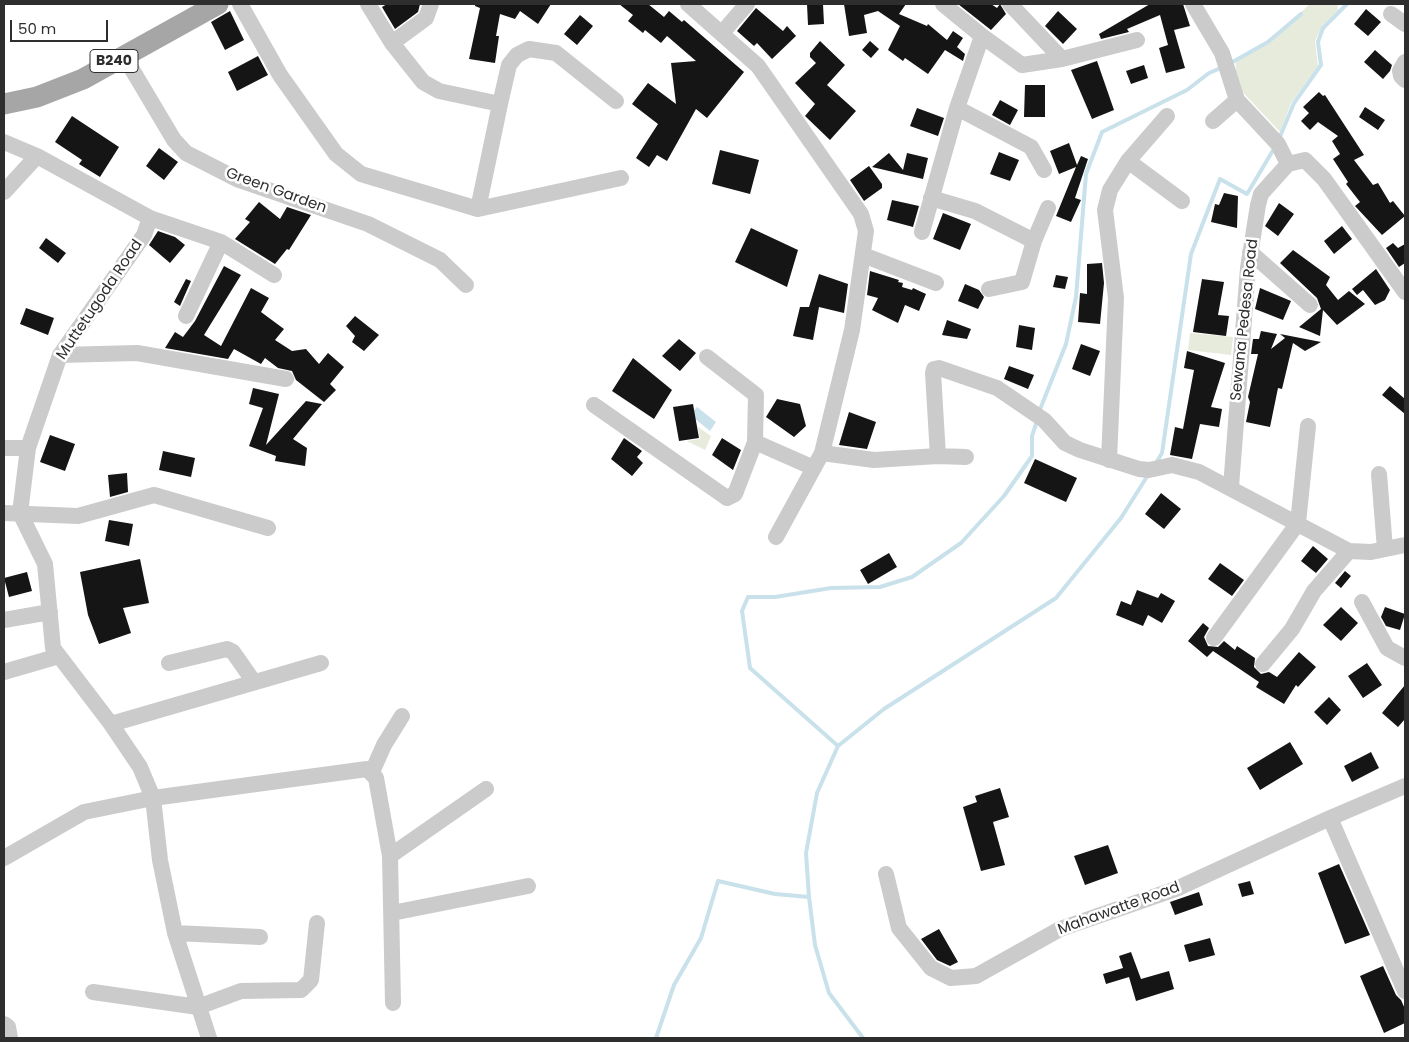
<!DOCTYPE html>
<style>
body{margin:0}
#map{position:relative;width:1409px;height:1042px;overflow:hidden;background:#fff;font-family:Poppins,sans-serif}
canvas{display:block}
.frame{position:absolute;inset:0;border:5px solid #2e2e2e;pointer-events:none}
.scale{position:absolute;left:10px;top:20px;width:98px;height:22px;box-sizing:border-box;border:2px solid #2e2e2e;border-top:0;padding-left:6px;font-size:15px;line-height:18px;white-space:nowrap;color:#2e2e2e;-webkit-text-stroke:4px #fff;paint-order:stroke}
</style>
<div id="map">
<canvas width="1409" height="1042"></canvas>
<div class="frame"></div>
<div class="scale">50 m</div>
</div>
<script>
const context = document.querySelector('canvas').getContext('2d');
context.lineJoin = 'round';
function fill(path, color) { context.fillStyle = color; context.fill(path, 'evenodd'); }
const shape = rows => new Path2D(rows.map(r => 'M' + r).join(''));
function trace(path, color, width, dash) { context.strokeStyle = color; context.lineWidth = width; context.lineCap = dash ? 'butt' : 'round'; context.setLineDash(dash || []); context.stroke(path); }
function label(font, color, halo, rows, align = 'center') {
  context.font = font + ' Poppins,sans-serif'; context.lineWidth = 5; context.setLineDash([]); context.textBaseline = 'middle'; context.strokeStyle = halo; context.fillStyle = color; for (const [text, x, y, turn = 0] of rows) {
    context.save(); context.translate(x, y); context.rotate((+turn || 0) * Math.PI / 180); context.textAlign = isNaN(turn) ? turn : align; if (halo) context.strokeText(text, 0, 0); context.fillText(text, 0, 0); context.restore();
  }
}
const green = shape([
 [1310,4,1337,4,1338,10,1322,26,1315,41,1318,66,1291,103,1280,132,1235,84,1236,61,1268,42],
 [1190,333,1233,337,1231,355,1188,350],
 [698,427,711,436,705,450,687,441,700,439]
]);
const water = shape([
 [697,407,716,422,710,431,690,415]
]);
const stream = shape([
 [1229,64,1268,42,1301,14],
 [1279,139,1294,103,1321,65,1318,42,1323,28,1347,4],
 [1039,412,1066,344,1076,297,1086,174,1102,132,1187,90,1209,73,1223,67],
 [1156,463,1162,453,1191,254,1220,179,1247,194,1275,147],
 [838,746,750,668,742,611,748,597,775,597,831,588,880,587,912,577,961,543,1004,496,1032,456,1032,436,1037,421],
 [656,1038,674,985,701,938,718,881,775,894,809,897],
 [863,1038,829,993,815,945,809,897,806,853,817,793,838,746,884,709,1056,598,1121,518,1148,475]
]);
const building = shape([
 [387,4,420,4,418,12,395,29,382,7],
 [475,4,551,4,538,24,520,11,515,19,500,14,496,36,499,36,495,63,469,59,480,8,475,6],
 [619,4,648,4,664,17,669,11,682,22,684,20,744,72,707,118,696,109,667,161,657,155,649,167,636,158,658,124,632,104,648,83,676,104,671,63,696,61,667,36,661,43,645,30,643,33,628,21,633,15],
 [807,4,823,4,824,24,808,25],
 [844,4,906,4,899,14,927,26,928,24,947,40,953,31,963,38,957,47,965,54,963,61,945,50,928,74,905,58,903,61,888,50,900,26,878,11,864,15,867,33,849,36],
 [958,4,991,4,997,8,1000,4,1006,14,991,30],
 [1150,4,1183,4,1190,26,1174,30,1185,68,1166,73,1159,48,1168,45,1160,15,1127,29,1129,32,1101,39,1099,34],
 [756,8,783,31,787,26,796,36,772,59,757,43,754,46,737,31],
 [1366,9,1381,22,1368,36,1354,24],
 [230,11,244,40,225,50,211,22],
 [1058,11,1077,29,1063,44,1045,26],
 [580,15,593,26,577,45,564,34],
 [820,41,845,65,827,85,856,111,830,140,805,116,815,104,795,83,816,63,810,57,810,53],
 [870,41,879,49,871,58,862,50],
 [1375,50,1392,65,1390,71,1383,79,1364,62],
 [258,56,268,75,237,91,228,72],
 [1097,61,1114,110,1092,119,1071,70],
 [1144,65,1148,78,1131,84,1126,71],
 [1025,85,1045,85,1045,117,1024,117],
 [1319,92,1323,96,1325,95,1364,155,1354,160,1373,185,1378,183,1390,203,1393,201,1405,216,1382,235,1355,206,1360,202,1346,184,1348,182,1333,159,1340,154,1332,141,1338,136,1318,122,1310,130,1301,121,1309,113,1303,107],
 [1000,100,1018,110,1010,125,992,115],
 [1365,107,1385,120,1378,130,1359,117],
 [917,108,944,118,938,136,910,126],
 [72,116,119,147,100,177,79,164,82,160,55,142],
 [1069,143,1077,165,1081,156,1088,159,1075,198,1081,200,1071,222,1056,216,1076,167,1059,174,1050,151],
 [159,148,178,162,164,180,146,166],
 [720,150,759,160,750,194,712,184],
 [999,152,1019,160,1010,181,990,174],
 [889,153,903,170,907,153,928,158,923,179,872,167],
 [869,166,882,184,882,188,864,201,850,180],
 [1224,193,1238,196,1237,228,1211,222,1215,204,1219,205],
 [892,200,919,206,913,227,887,220],
 [259,202,280,219,287,207,311,215,289,250,287,249,275,264,235,239,250,222,245,219],
 [1279,203,1294,214,1278,236,1265,226],
 [943,213,971,224,960,250,933,239],
 [1342,226,1352,239,1334,254,1324,241],
 [751,228,798,250,787,287,735,262],
 [158,231,175,237,185,245,170,263,149,245],
 [46,238,66,253,58,263,39,248],
 [1393,243,1398,248,1405,244,1405,263,1399,267,1386,248],
 [1293,250,1330,277,1326,285,1338,300,1349,291,1365,304,1337,325,1323,310,1320,336,1299,327,1321,309,1317,298,1280,263],
 [1102,263,1104,283,1100,324,1078,322,1080,293,1087,294,1087,264],
 [224,266,241,275,204,335,221,346,251,288,269,298,261,312,284,329,275,340,292,351,306,349,319,364,328,353,344,367,330,384,336,390,324,402,296,380,292,371,278,368,265,358,261,364,234,349,228,359,165,348,175,332,183,337,195,321],
 [1376,269,1390,290,1385,300,1375,305,1363,290,1357,295,1352,289],
 [870,271,899,280,898,282,903,283,902,287,912,290,913,288,926,294,919,311,905,305,898,323,872,310,878,298,867,295],
 [819,274,848,284,844,313,819,307,813,340,793,336,800,307,809,307],
 [1056,275,1068,277,1065,289,1053,287],
 [186,279,191,281,180,306,174,302],
 [1202,279,1224,282,1218,315,1229,316,1226,336,1193,332],
 [965,284,979,290,984,297,978,309,958,301],
 [1260,288,1291,301,1283,320,1255,309],
 [26,308,54,318,48,335,20,324],
 [355,316,379,335,364,351,352,342,355,336,346,326],
 [947,320,971,329,967,339,942,335],
 [1019,325,1035,328,1032,350,1016,347],
 [1261,331,1277,334,1271,349,1285,338,1280,334,1321,342,1305,351,1293,343,1282,389,1278,388,1270,427,1246,422,1250,402,1248,397,1258,354,1251,354,1253,339,1259,339],
 [679,339,696,353,680,371,662,356],
 [1081,344,1100,351,1090,376,1072,369],
 [1187,351,1225,363,1211,407,1222,409,1219,427,1200,424,1192,459,1170,455,1175,427,1183,429,1194,370,1184,368],
 [633,358,672,390,654,419,612,391],
 [1009,366,1034,375,1028,389,1004,379],
 [1390,386,1405,399,1405,414,1382,395],
 [253,388,279,394,266,445,306,401,322,404,293,439,307,448,305,466,275,461,276,456,249,446,263,408,249,404],
 [777,399,800,404,806,426,794,437,766,417],
 [693,404,699,438,679,441,673,407],
 [849,412,876,422,867,449,839,445],
 [50,435,75,444,65,471,40,462],
 [624,438,642,451,637,457,643,463,632,476,611,459],
 [722,438,741,450,733,470,712,455],
 [163,451,195,458,191,477,159,470],
 [1035,459,1077,478,1066,502,1024,483],
 [127,473,128,492,110,497,108,475],
 [1161,493,1181,509,1164,529,1145,514],
 [109,520,133,524,129,546,105,541],
 [1313,546,1328,559,1316,573,1301,561],
 [889,553,897,567,868,584,860,570],
 [140,559,149,603,123,608,131,633,99,644,88,615,80,572],
 [1220,563,1244,580,1232,596,1208,579],
 [1345,571,1351,576,1341,588,1335,583],
 [27,572,32,591,9,597,4,578],
 [1137,590,1158,598,1161,593,1175,601,1162,623,1148,615,1143,626,1116,615,1121,601,1131,605],
 [1341,607,1358,623,1341,641,1323,625],
 [1385,607,1405,614,1400,630,1386,626,1381,617],
 [1203,623,1209,628,1204,637,1208,646,1218,647,1224,641,1235,650,1237,646,1255,658,1254,667,1261,674,1269,672,1277,677,1299,652,1316,667,1298,687,1296,685,1284,704,1256,687,1259,682,1213,651,1207,657,1188,641],
 [1367,663,1382,685,1363,698,1348,676],
 [1405,685,1405,719,1398,727,1382,713],
 [1329,697,1341,710,1327,725,1314,712],
 [1290,742,1303,764,1260,790,1247,768],
 [1371,752,1379,768,1352,782,1344,766],
 [1000,788,1009,817,993,822,1005,865,981,871,963,807,977,802,975,796],
 [1108,845,1118,873,1085,885,1074,856],
 [1339,864,1370,935,1345,944,1318,873],
 [1250,881,1254,894,1242,897,1238,884],
 [1199,892,1203,905,1175,915,1170,902],
 [939,929,958,962,950,966,937,960,921,939],
 [1210,938,1215,955,1189,962,1184,945],
 [1131,952,1141,979,1169,971,1174,989,1136,1001,1129,977,1106,984,1103,974,1123,968,1119,956],
 [1383,966,1396,995,1401,1000,1405,1009,1405,1023,1384,1033,1360,976]
]);
const minor = shape([
 [240,4,280,75,336,154,361,174,478,209,621,178],
 [368,4,392,43,423,82,439,91,500,104,478,209],
 [688,4,758,66,861,214,866,231,852,330,822,453,776,537],
 [943,4,982,36,1022,65,1062,59,1137,40],
 [1010,4,1062,59],
 [1193,4,1222,53,1237,100,1278,144,1288,164],
 [1391,14,1405,24],
 [722,33,747,4],
 [392,43,426,18,431,4],
 [124,56,174,140,186,153,239,180,368,224,440,260,466,285],
 [1405,62,1400,71,1401,76,1405,80],
 [500,104,509,65,517,55,529,49,556,53,616,101],
 [957,108,1031,147,1044,170],
 [1213,121,1237,100],
 [4,142,37,156,150,218,144,235,60,355,28,448,20,513,45,564,53,648,111,724,140,767,153,798,160,860,175,933,209,1038],
 [1128,161,1182,201],
 [4,192,37,156],
 [931,198,975,211,1034,241],
 [150,218,221,242,274,275],
 [922,232,957,108,982,36],
 [1250,252,1310,305],
 [863,255,936,283],
 [989,289,1022,282,1034,241,1048,208],
 [186,316,221,242],
 [60,355,137,353,286,379],
 [707,357,756,395,755,442],
 [594,405,727,498,735,494,755,442,814,468],
 [4,448,28,448],
 [822,453,874,460,938,456,933,373,934,369,939,368,997,388,1044,420,1065,443,1080,450,1139,469,1149,470,1172,465,1199,472,1349,551,1371,552,1405,545],
 [938,456,966,457],
 [1109,460,1116,298,1105,210,1110,190,1128,161,1167,116],
 [1379,474,1385,549],
 [1231,487,1248,268,1258,205,1261,194,1288,164,1305,160,1324,179,1405,292],
 [4,513,78,516,154,495,268,528],
 [1362,602,1387,648,1405,658],
 [4,620,50,612],
 [1214,638,1298,523,1308,426],
 [169,663,227,649,233,652,254,682],
 [1263,664,1292,629,1314,591,1349,551],
 [4,672,59,656],
 [111,724,321,663],
 [372,772,384,745,402,716],
 [1330,818,1405,991],
 [390,856,486,789],
 [4,858,84,812,153,798,367,769,376,778,390,856,393,1003],
 [886,874,899,928,931,968,951,978,976,976,1060,929,1176,889,1330,818,1405,786],
 [392,913,528,886],
 [175,933,260,937],
 [93,992,198,1007,241,991,301,990,311,980,317,923],
 [4,1024,8,1027,10,1038]
]);
const major = shape([
 [4,104,37,97,83,79,218,4]
]);
const shields = [
 [114,61,48]
];
const shieldNames = [
 ["B240",114,61]
];
const streetNames = [
 ["Green Garden",276,191,20],
 ["Muttetugoda Road",100,300,-56],
 ["Sewana Pedesa Road",1245,320,-84],
 ["Mahawatte Road",1119,909,-20]
];
fill(green, '#e6ebdc');
fill(water, '#c9e1ea');
trace(stream, '#c9e1ea', 4);
fill(building, '#151515');
trace(minor, '#cbcbcb', 16);
trace(major, '#a6a6a6', 21);
for (const [x, y, w] of shields) { const box = new Path2D(); box.roundRect(x - w / 2, y - 11.5, w, 23, 4); context.fillStyle = '#fff'; context.fill(box); trace(box, '#2e2e2e', 1); }
label('bold 14px', '#2e2e2e', null, shieldNames);
label('15px', '#2e2e2e', '#fff', streetNames);
</script>
